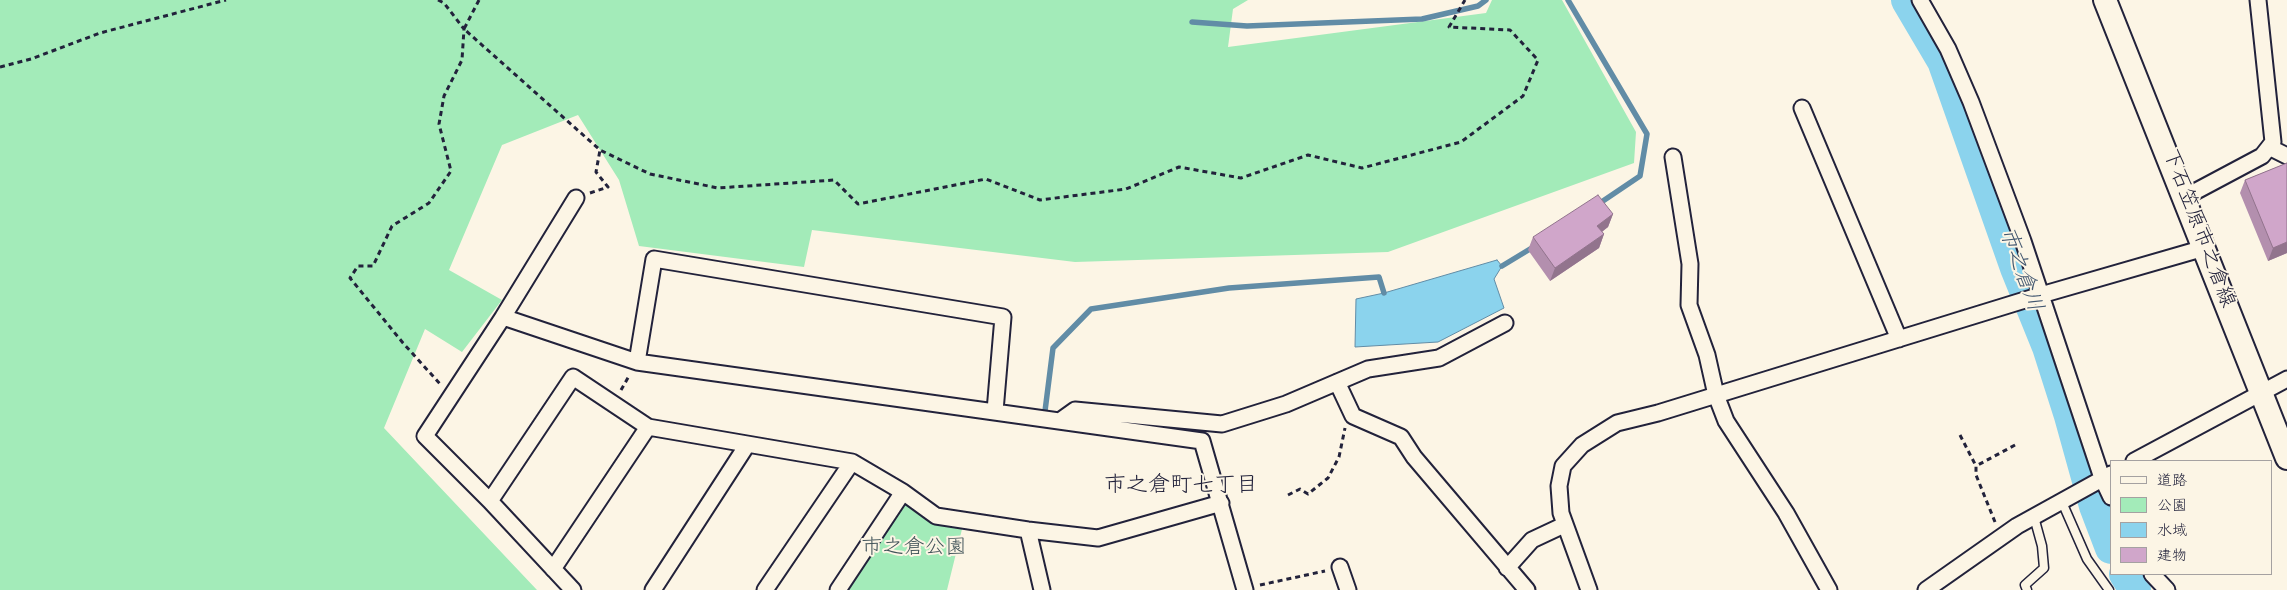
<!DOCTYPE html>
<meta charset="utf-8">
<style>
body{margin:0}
#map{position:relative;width:2287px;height:590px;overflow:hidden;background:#fcf5e5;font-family:"Indie Flower","Klee One",sans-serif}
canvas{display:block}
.legend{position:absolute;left:2110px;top:460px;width:162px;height:115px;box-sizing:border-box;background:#fcf5e5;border:1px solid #a5a1a1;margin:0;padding:6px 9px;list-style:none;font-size:15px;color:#22223b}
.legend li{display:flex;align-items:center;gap:10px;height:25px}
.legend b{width:25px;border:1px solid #a5a1a1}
</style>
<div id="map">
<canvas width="2287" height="590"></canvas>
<ul class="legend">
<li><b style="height:6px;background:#fcf5e5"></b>道路</li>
<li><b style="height:14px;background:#a3ebb9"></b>公園</li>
<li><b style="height:14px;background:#8bd3ed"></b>水域</li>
<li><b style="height:14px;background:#d0a6ca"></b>建物</li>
</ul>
</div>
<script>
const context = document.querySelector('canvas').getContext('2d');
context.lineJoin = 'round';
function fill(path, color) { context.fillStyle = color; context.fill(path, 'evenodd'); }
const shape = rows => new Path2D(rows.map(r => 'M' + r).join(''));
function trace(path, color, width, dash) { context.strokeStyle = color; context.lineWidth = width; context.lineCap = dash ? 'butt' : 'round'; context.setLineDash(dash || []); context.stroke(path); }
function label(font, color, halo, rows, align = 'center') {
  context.font = font + ' "Indie Flower","Klee One",sans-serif'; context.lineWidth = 4; context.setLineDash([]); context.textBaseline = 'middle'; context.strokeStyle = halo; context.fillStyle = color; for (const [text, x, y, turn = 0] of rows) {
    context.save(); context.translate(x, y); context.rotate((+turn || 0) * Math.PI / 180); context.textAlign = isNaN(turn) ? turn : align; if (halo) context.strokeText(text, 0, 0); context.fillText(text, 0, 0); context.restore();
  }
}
const green = shape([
 [0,0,1248,0,1233,9,1228,47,1486,13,1492,0,1562,0,1636,132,1634,163,1388,252,1075,262,812,230,804,267,639,246,619,180,578,115,502,145,449,270,502,300,462,352,425,329,384,428,537,590,0,590],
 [903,492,936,516,964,521,947,590,838,590]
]);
const water = shape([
 [1497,260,1502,266,1494,279,1504,308,1438,342,1355,347,1356,299,1384,293,1497,260]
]);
const stream = shape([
 [1568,0,1647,134,1640,176,1597,205],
 [1192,22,1247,26,1422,19,1478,6,1486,0],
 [1502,266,1535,246],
 [1045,411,1053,348,1091,309,1229,288,1379,277,1384,293]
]);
const river = shape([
 [1907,0,1943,61,2016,268,2048,347,2070,416,2095,506,2111,548],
 [2125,574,2135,590]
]);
const path = shape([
 [438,0,444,3,464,29,462,60,444,96,439,124,451,171,429,203,392,226,373,266,358,266,350,278,403,343,441,385],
 [479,0,464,29,600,150,650,174,718,188,834,180,858,204,986,179,1040,200,1126,189,1179,167,1241,178,1308,155,1362,168,1461,142,1523,96,1538,60,1510,30,1449,27,1465,0],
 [0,67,31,59,100,33,226,0],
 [590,193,608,187,596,172,600,150],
 [621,390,629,376],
 [1960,435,1976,466],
 [1288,495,1300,489,1308,494,1328,478,1339,457,1345,428],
 [1995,522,1976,475,1976,466,2017,444],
 [1260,585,1325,571]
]);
const service = shape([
 [2062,502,2087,559,2109,590],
 [2027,590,2025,585,2044,568,2042,546,2034,517]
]);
const minor = shape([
 [1920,0,1948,49,1971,102,2023,241,2102,478,2111,497],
 [1802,108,1899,339],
 [2269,147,2287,156],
 [1673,157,1690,264,1689,305,1707,355,1716,395,1726,421,1786,513,1829,590],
 [2185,197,2262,156,2273,142,2258,0],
 [503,317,576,198],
 [637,362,654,259,1003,317,995,411],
 [1337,382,1353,416,1401,437,1414,457,1527,590],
 [1061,420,1075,410,1222,424,1286,404,1368,369,1439,358,1505,323],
 [2134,461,2287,379],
 [490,501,573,377,648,427,852,462,903,492,936,516,1028,530,1098,538,1221,503],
 [1028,530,1042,590],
 [1340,567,1348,590],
 [1507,568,1532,540,1564,525],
 [553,569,648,427],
 [2152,574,2167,590],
 [573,590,490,501,425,436,503,317,637,362,1202,441,1245,590],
 [653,590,747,445],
 [765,590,852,462],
 [838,590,903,492],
 [1589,590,1561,513,1559,486,1563,466,1582,445,1617,423,1658,413,2041,295,2204,248],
 [1926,590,2017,526,2111,474]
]);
const secondary = shape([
 [2105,0,2287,458]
]);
const wall = shape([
 [2287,163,2287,253,2268,261,2240,193,2245,180],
 [1613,214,1608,227,1602,232,1604,234,1599,248,1550,281,1528,250,1533,237]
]);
const shadedWall = shape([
 [1613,214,1608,227,1592,239,1597,226],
 [1604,234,1599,248,1550,281,1555,268],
 [2287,242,2287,253,2268,261,2273,248]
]);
const building = shape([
 [2287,163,2287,242,2273,248,2245,180,2287,163],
 [1598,195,1613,214,1597,226,1604,234,1555,268,1533,237,1598,195]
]);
const streetNames = [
 ["下石笠原市之倉線",2197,229,69]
];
const parkNames = [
 ["市之倉公園",914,550]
];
const waterNames = [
 ["市之倉川",2019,270,70]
];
const neighbourhoodNames = [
 ["市之倉町七丁目",1181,487]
];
fill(green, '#a3ebb9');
fill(water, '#8bd3ed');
trace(water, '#618ca6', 1);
trace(stream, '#618ca6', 5.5);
trace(river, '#8bd3ed', 32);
trace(service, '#22223b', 11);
trace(minor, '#22223b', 19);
trace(secondary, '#22223b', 26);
trace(path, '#22223b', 3, [5, 4]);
trace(service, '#fcf5e5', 8);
trace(minor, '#fcf5e5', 15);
trace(secondary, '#fcf5e5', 22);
fill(wall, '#b38fae');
fill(shadedWall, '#92748d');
fill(building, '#d0a6ca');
trace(building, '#92748d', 1);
label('21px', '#22223b', '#fcf5e5', streetNames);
label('21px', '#42545a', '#fcf5e5', parkNames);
label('italic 22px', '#425770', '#fcf5e5', waterNames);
label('22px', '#22223b', '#fcf5e5', neighbourhoodNames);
</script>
